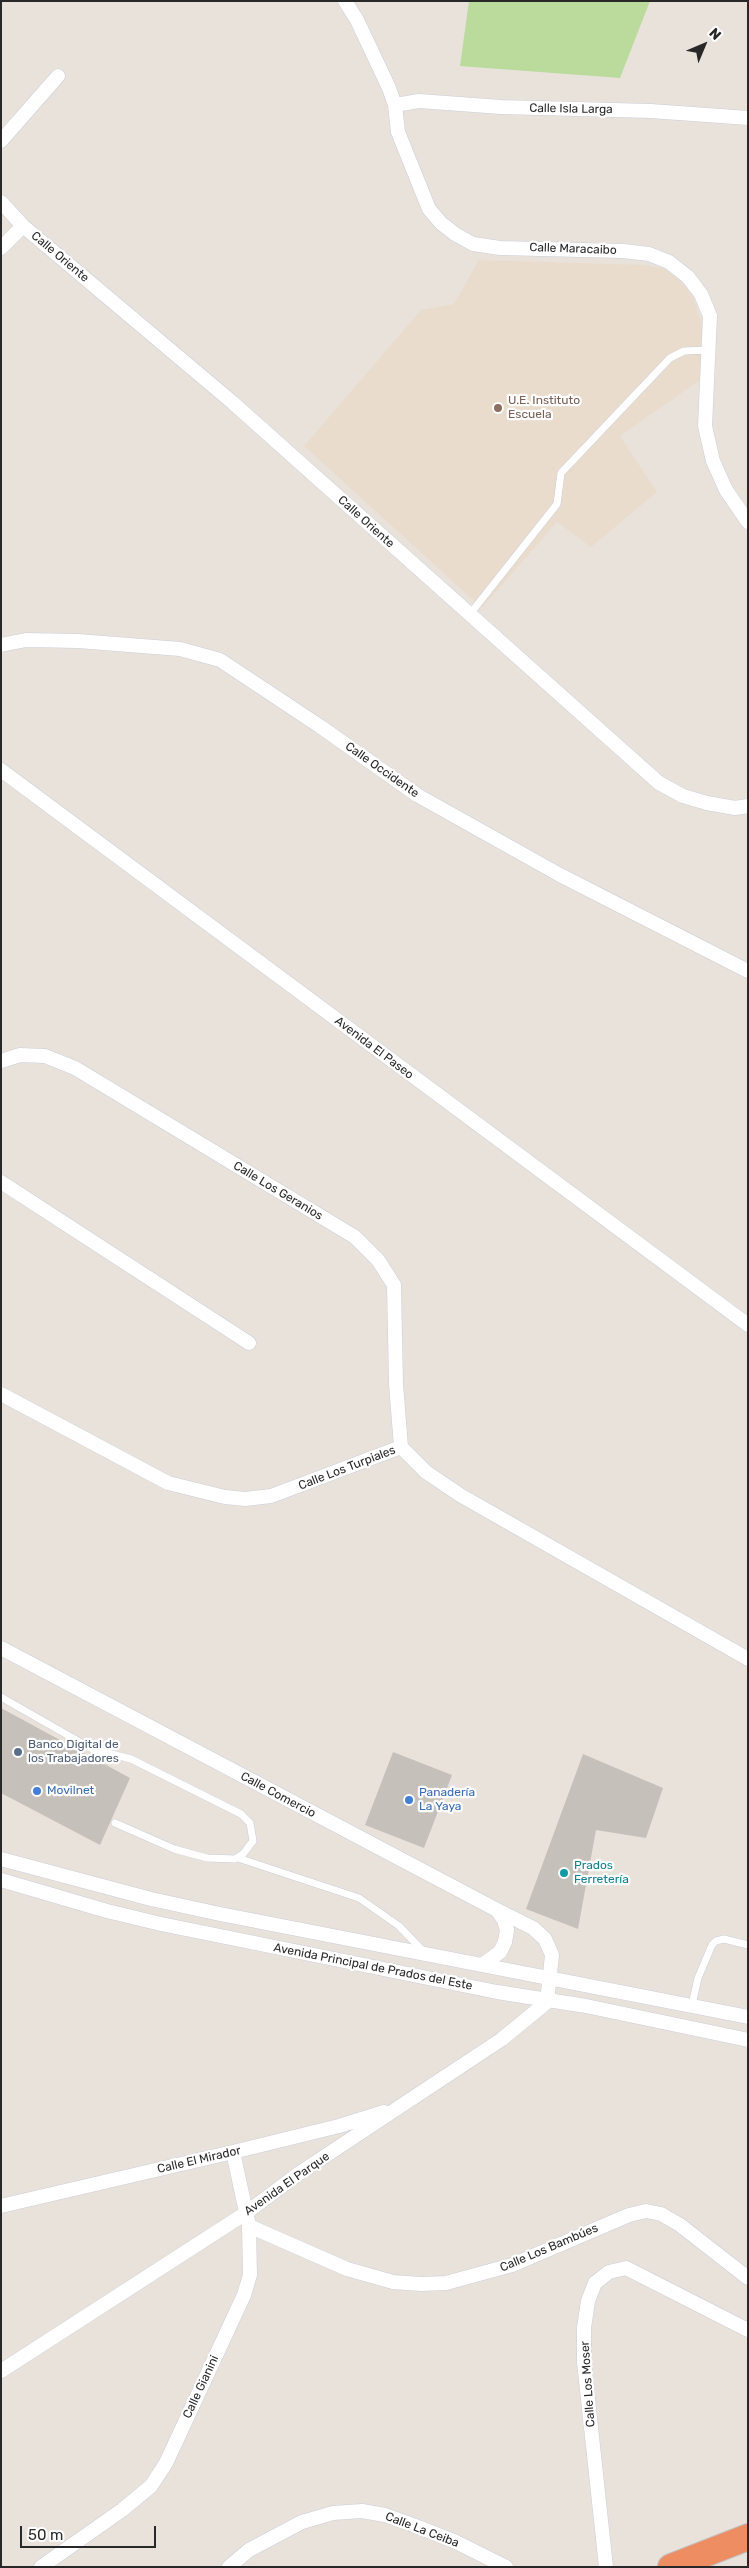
<!DOCTYPE html>
<meta charset="utf-8">
<style>
body{margin:0}
#map{position:relative;width:749px;height:2568px;overflow:hidden;background:#e9e2db;font-family:Rubik,sans-serif}
canvas{display:block}
.frame{position:absolute;inset:0;border:2px solid #282828;pointer-events:none}
.north{position:absolute;left:679px;top:20px;width:50px;height:50px;-webkit-text-stroke:4px #fff;paint-order:stroke;rotate:45deg;font-size:14px;font-weight:700;line-height:20px;text-align:center;color:#282828}
.north::after{content:'';display:block;margin:auto;width:18px;height:22px;background:#282828;clip-path:polygon(50% 0,100% 100%,50% 72%,0 100%)}
.scale{position:absolute;left:20px;top:2526px;width:136px;height:22px;box-sizing:border-box;border:2px solid #282828;border-top:0;padding-left:6px;font-size:15px;line-height:18px;white-space:nowrap;color:#282828;-webkit-text-stroke:4px #fff;paint-order:stroke}
</style>
<div id="map">
<canvas width="749" height="2568"></canvas>
<div class="frame"></div>
<div class="north">N</div>
<div class="scale">50 m</div>
</div>
<script>
const context = document.querySelector('canvas').getContext('2d');
context.lineJoin = 'round';
function fill(path, color) { context.fillStyle = color; context.fill(path, 'evenodd'); }
const shape = rows => new Path2D(rows.map(r => 'M' + r).join(''));
function trace(path, color, width, dash) { context.strokeStyle = color; context.lineWidth = width; context.lineCap = dash ? 'butt' : 'round'; context.setLineDash(dash || []); context.stroke(path); }
function label(font, color, halo, rows, align = 'center') {
  context.font = font + ' Rubik,sans-serif'; context.lineWidth = 4.5; context.setLineDash([]); context.textBaseline = 'middle'; context.strokeStyle = halo; context.fillStyle = color; for (const [text, x, y, turn = 0] of rows) {
    context.save(); context.translate(x, y); context.rotate((+turn || 0) * Math.PI / 180); context.textAlign = isNaN(turn) ? turn : align; if (halo) context.strokeText(text, 0, 0); context.fillText(text, 0, 0); context.restore();
  }
}
const education = shape([
 [479,260,643,265,663,268,678,279,693,297,701,321,704,343,700,380,620,436,657,492,591,547,557,522,482,608,304,446,421,310,454,304]
]);
const green = shape([
 [469,1,650,1,620,78,460,66]
]);
const building = shape([
 [1,1708,130,1778,100,1845,1,1793],
 [393,1752,452,1775,424,1848,365,1825],
 [583,1754,663,1788,646,1838,596,1830,578,1929,526,1909]
]);
const lane = shape([
 [470,614,557,504,561,473,670,358,684,351,709,350],
 [1,1697,92,1749,131,1759,241,1814,250,1823,253,1841,243,1854,235,1859,207,1858,174,1849,115,1823],
 [238,1858,359,1898,399,1926,424,1952],
 [692,2005,698,1978,712,1945,716,1941,724,1939,748,1945]
]);
const street = shape([
 [345,1,357,20,389,88,395,105,398,132,429,209,441,223,455,234,473,244,500,248,623,251,649,254,669,262,688,277,701,294,710,316,705,426,713,461,726,490,748,522],
 [395,105,419,101,501,107,651,111,748,118],
 [1,141,58,76],
 [1,202,23,226,232,402,659,783,683,796,707,803,735,808,748,806],
 [1,248,23,226],
 [1,645,26,640,78,641,180,649,220,660,321,727,417,795,560,875,748,971],
 [1,770,748,1325],
 [1,1061,20,1055,45,1056,75,1068,355,1237,378,1260,394,1285,396,1384,401,1447],
 [1,1182,249,1343],
 [1,1394,168,1483,225,1497,245,1499,271,1496,401,1447],
 [401,1447,426,1472,460,1495,748,1659],
 [1,1648,497,1910,504,1920,507,1930,505,1942,500,1952,482,1965],
 [1,1859,151,1899,220,1914,748,2017],
 [1,1880,107,1911,161,1924,497,1992,586,2006,748,2040],
 [1,2206,233,2152,339,2126,384,2112],
 [249,2226,347,2269,393,2282,421,2284,446,2283,512,2265,629,2215,646,2211,661,2214,680,2225,748,2278],
 [1,2371,246,2213,298,2174,502,2039,547,2002,552,1955,545,1939,533,1928,497,1910],
 [41,2567,122,2510,151,2486,166,2463,244,2295,250,2275,249,2226,233,2152],
 [229,2567,249,2550,302,2522,333,2513,362,2511,385,2515,413,2525,454,2541,506,2567],
 [606,2567,584,2362,584,2328,588,2301,595,2283,609,2272,626,2268,748,2330]
]);
const highway = shape([
 [671,2567,748,2537]
]);
const markers = [
 [498,408,5,"#8d6e63"],
 [18,1752,5,"#5c6f8a"],
 [37,1791,5,"#3f7fe0"],
 [409,1800,5,"#3f7fe0"],
 [564,1873,5,"#0f9aa8"]
];
const streetNames = [
 ["Calle Isla Larga",571,109,1],
 ["Calle Maracaibo",573,249,2],
 ["Calle Oriente",60,257,40],
 ["Calle Oriente",366,522,42],
 ["Calle Occidente",382,770,35],
 ["Avenida El Paseo",374,1048,37],
 ["Calle Los Geranios",278,1191,31],
 ["Calle Los Turpiales",347,1468,-21],
 ["Calle Comercio",278,1795,28],
 ["Avenida Principal de Prados del Este",373,1967,11],
 ["Calle El Mirador",199,2160,-13],
 ["Avenida El Parque",287,2184,-35],
 ["Calle Los Bambúes",549,2248,-23],
 ["Calle Los Moser",588,2384,-94],
 ["Calle Gianini",201,2387,-65],
 ["Calle La Ceiba",422,2530,21]
];
const educationNames = [
 ["U.E. Instituto",508,401],
 ["Escuela",508,415]
];
const serviceNames = [
 ["Banco Digital de",28,1745],
 ["los Trabajadores",28,1759]
];
const shopNames = [
 ["Movilnet",47,1791],
 ["Panadería",419,1793],
 ["La Yaya",419,1807]
];
const cultureNames = [
 ["Prados",574,1866],
 ["Ferretería",574,1880]
];
fill(education, '#eadccc');
fill(green, '#badb9c');
fill(building, '#c5c0ba');
trace(lane, '#caced9', 8);
trace(street, '#caced9', 15);
trace(highway, '#c3c3c3', 28);
trace(lane, '#fff', 7);
trace(street, '#fff', 14);
trace(highway, '#ee8d61', 26);
for (const [x, y, r, color] of markers) { const dot = new Path2D(); dot.arc(x, y, r, 0, 2 * Math.PI); context.fillStyle = color; context.fill(dot); trace(dot, '#fff', 2); }
label('12px', '#282828', '#fff', streetNames);
label('12px', '#785e54', '#fff', educationNames, 'left');
label('12px', '#4e5e75', '#fff', serviceNames, 'left');
label('12px', '#366cbe', '#fff', shopNames, 'left');
label('12px', '#0d838f', '#fff', cultureNames, 'left');
</script>
